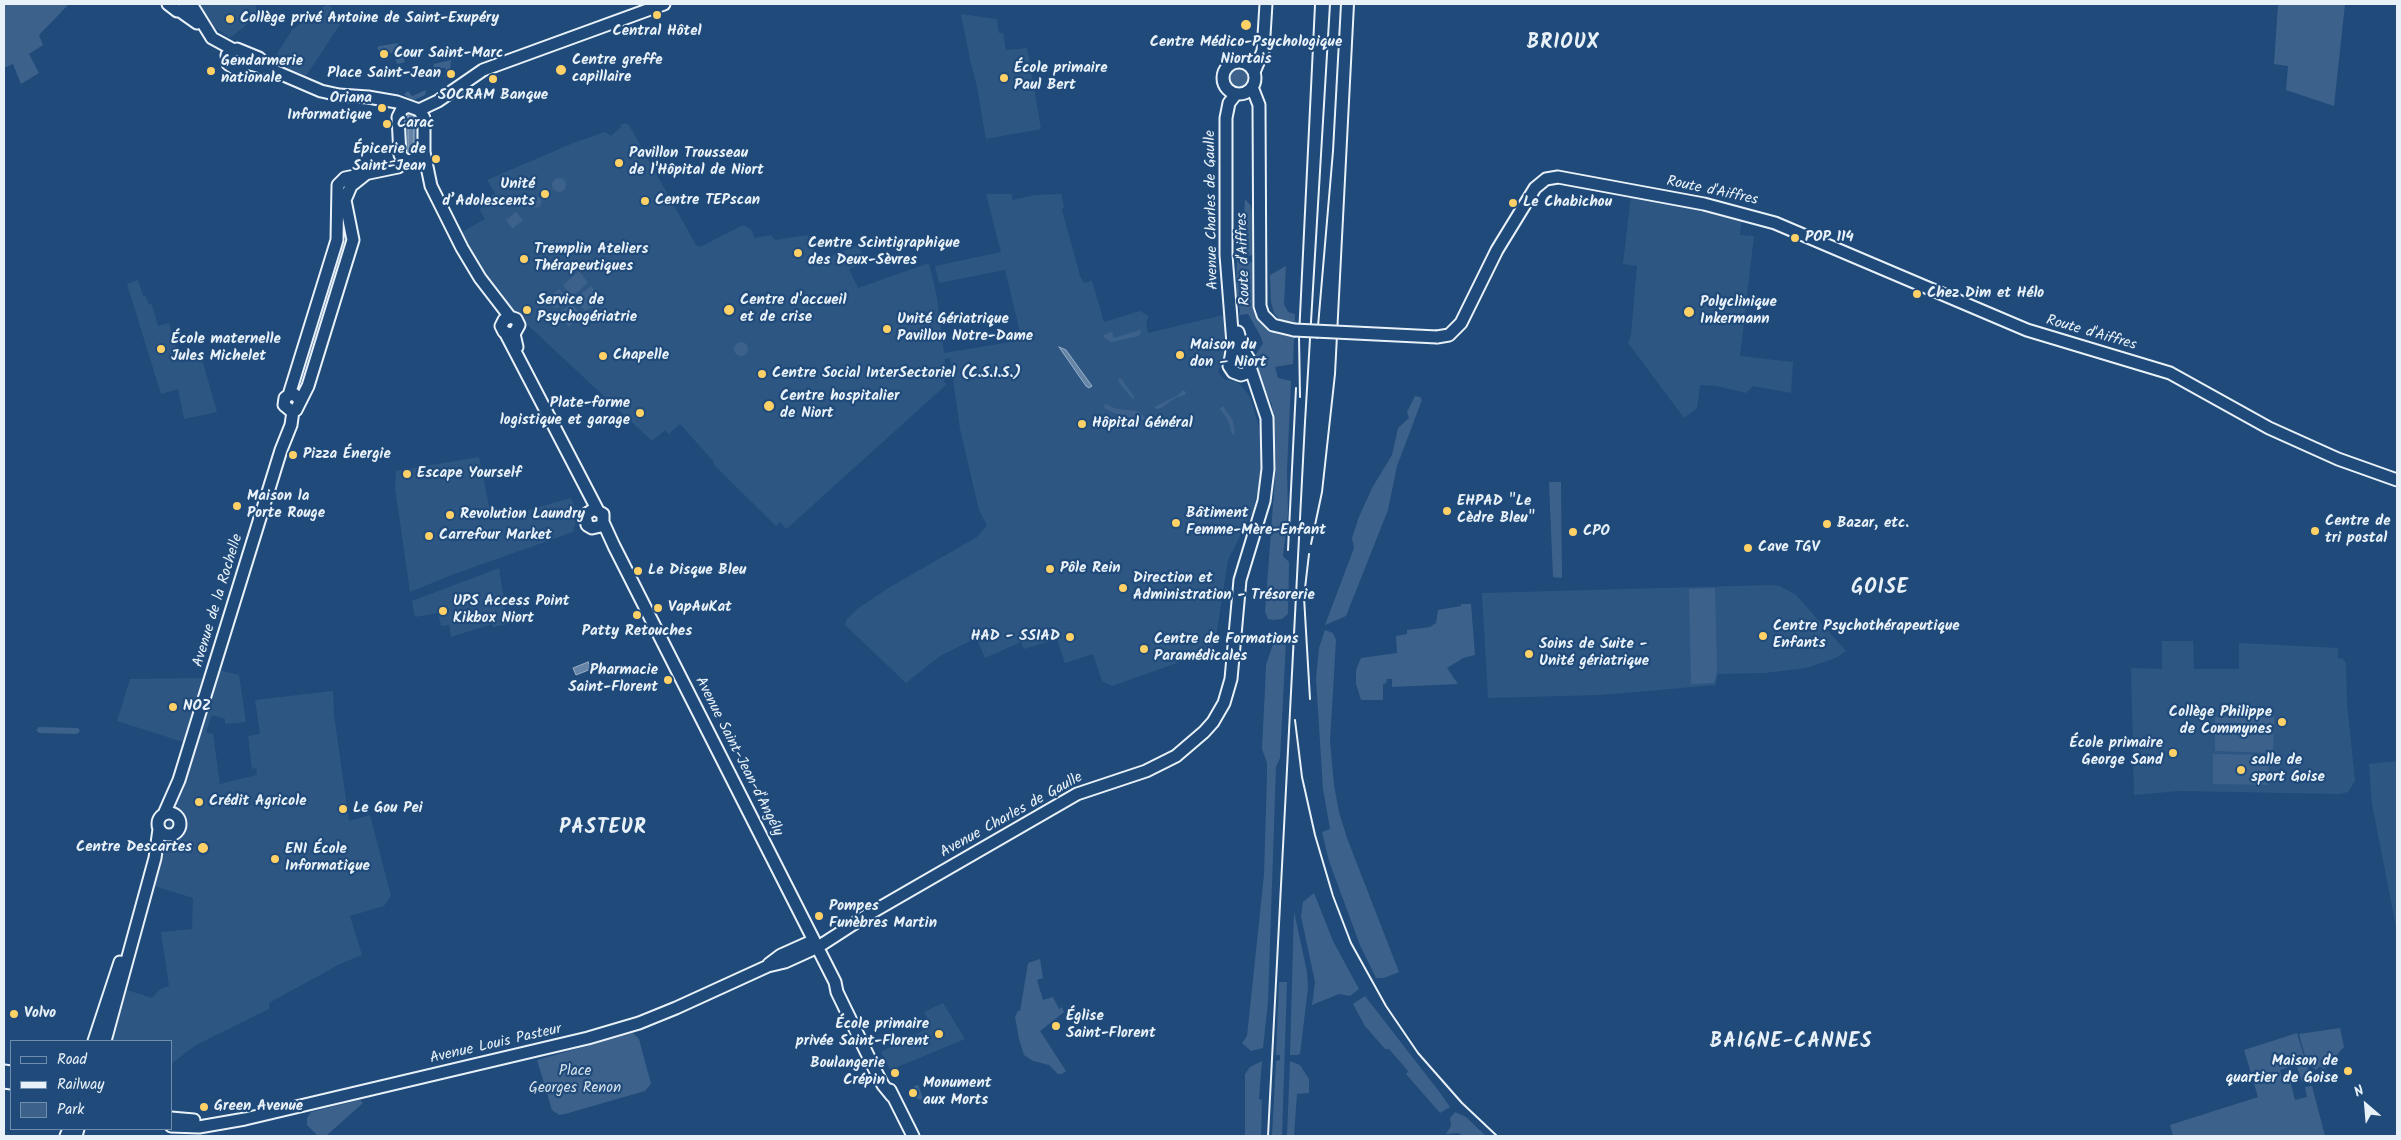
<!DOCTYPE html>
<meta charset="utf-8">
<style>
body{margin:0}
#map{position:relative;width:2401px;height:1140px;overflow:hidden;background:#1f4a7a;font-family:Kalam,sans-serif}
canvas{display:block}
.frame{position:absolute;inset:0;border:5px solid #e8f1f8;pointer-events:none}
.legend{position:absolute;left:10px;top:1040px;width:162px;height:90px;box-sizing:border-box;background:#1f4a7a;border:1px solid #6f8dac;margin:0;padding:6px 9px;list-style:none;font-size:15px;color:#e8f1f8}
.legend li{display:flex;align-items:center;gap:10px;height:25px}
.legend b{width:25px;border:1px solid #6f8dac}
.north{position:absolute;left:2341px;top:1080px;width:50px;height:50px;-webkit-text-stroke:4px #1f4a7a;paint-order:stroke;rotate:333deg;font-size:14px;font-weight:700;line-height:20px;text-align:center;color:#e8f1f8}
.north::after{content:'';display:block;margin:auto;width:18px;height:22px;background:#e8f1f8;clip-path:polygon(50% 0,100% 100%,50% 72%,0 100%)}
</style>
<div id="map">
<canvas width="2401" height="1140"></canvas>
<div class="frame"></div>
<ul class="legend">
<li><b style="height:6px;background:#1f4a7a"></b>Road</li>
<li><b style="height:6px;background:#e8f1f8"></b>Railway</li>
<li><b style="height:14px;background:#3c628c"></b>Park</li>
</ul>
<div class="north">N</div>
</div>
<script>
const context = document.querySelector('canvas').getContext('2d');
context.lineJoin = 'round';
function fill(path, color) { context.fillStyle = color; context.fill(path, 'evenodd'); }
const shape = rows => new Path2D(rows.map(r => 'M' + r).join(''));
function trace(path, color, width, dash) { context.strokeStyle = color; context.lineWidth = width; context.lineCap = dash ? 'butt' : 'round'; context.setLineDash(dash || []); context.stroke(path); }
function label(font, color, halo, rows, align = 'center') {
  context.font = font + ' Kalam,sans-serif'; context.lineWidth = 4.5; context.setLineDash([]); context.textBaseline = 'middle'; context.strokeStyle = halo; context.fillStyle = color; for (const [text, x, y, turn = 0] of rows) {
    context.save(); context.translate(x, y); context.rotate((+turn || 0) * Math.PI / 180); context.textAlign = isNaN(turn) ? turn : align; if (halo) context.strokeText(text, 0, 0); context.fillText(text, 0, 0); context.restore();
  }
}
const built = shape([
 [198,4,254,4,261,13,230,38,211,25,199,11],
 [327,4,329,4,341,23,306,76,272,61,292,30],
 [961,14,997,19,999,33,1003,33,1006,50,1027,48,1041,129,986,139,976,82,971,64],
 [625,123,629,125,696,245,700,247,743,225,751,229,755,238,771,235,775,240,808,235,818,258,831,256,859,245,865,262,849,269,858,288,929,263,937,298,944,353,1022,340,1005,270,939,283,935,266,1001,252,986,194,1011,194,1013,200,1034,195,1061,194,1064,206,1062,210,1080,276,1084,283,1092,281,1104,322,1140,311,1149,316,1146,322,1148,333,1223,315,1229,334,1227,348,1218,372,1225,380,1235,381,1241,385,1250,397,1261,434,1264,464,1253,511,1228,560,1216,637,1211,651,1112,686,1102,681,1093,654,1065,663,1057,639,1024,649,1021,642,985,658,976,638,940,656,906,683,845,625,846,620,857,609,890,587,977,537,987,525,979,510,960,429,950,358,945,359,944,382,947,384,791,525,786,529,780,522,776,526,713,464,714,462,680,424,669,434,665,430,652,441,517,315,500,291,489,281,460,233,485,219,479,209,489,204,487,197,495,194,487,180,573,143,605,132,611,136,621,127,620,125],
 [1631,195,1742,219,1740,235,1754,236,1740,356,1793,362,1791,393,1753,386,1746,393,1717,386,1700,385,1697,408,1684,418,1628,343,1631,335,1637,266,1623,264],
 [138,280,143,296,146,296,148,303,152,305,158,326,169,323,179,357,200,352,217,412,184,419,178,389,161,394,127,284],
 [479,457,492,520,571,498,578,515,573,532,457,573,410,592,395,488,396,471],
 [499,568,508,624,493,627,492,624,451,637,449,625,441,626,438,613,415,617,412,601],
 [1771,585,1780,586,1795,594,1846,651,1836,658,1806,668,1765,673,1718,674,1715,685,1601,695,1488,698,1482,593],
 [2162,641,2193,641,2194,669,2239,669,2239,643,2338,648,2338,658,2343,659,2346,663,2347,703,2355,781,2348,792,2340,794,2179,791,2134,795,2131,668,2162,669],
 [214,669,239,675,246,722,225,724,225,719,212,715,206,732,213,734,220,784,257,775,256,768,252,769,248,736,260,734,255,700,333,691,334,715,349,821,370,815,391,896,384,906,350,916,362,955,340,964,269,1003,269,1009,196,1045,171,1064,171,1041,111,1041,127,990,152,998,160,989,169,986,161,932,192,929,193,898,148,884,168,824,188,748,183,742,117,721,130,679,198,678,210,680],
 [2397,761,2397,932,2372,804,2369,764],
 [943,1003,965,1039,890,1070,881,1052,926,1029,929,1022,924,1012]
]);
const green = shape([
 [4,4,69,4,39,35,43,45,29,54,39,73,21,84,13,64,4,68],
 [2278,4,2345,4,2334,106,2286,90,2288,66,2274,64],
 [398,43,405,62,397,64,394,53,380,52,377,48,379,46],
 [451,60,450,76,445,77,446,68,433,68,434,64],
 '1228 79a11 11 0 1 1 22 0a11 11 0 1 1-22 0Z',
 [426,90,425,95,412,101,404,94,408,91,412,96],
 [410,111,420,115,419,152,408,155,405,153,403,117],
 '552 185a7 7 0 1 1 14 0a7 7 0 1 1-14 0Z',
 '530.5 202a5.5 5.5 0 1 1 11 0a5.5 5.5 0 1 1-11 0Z',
 [1245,199,1251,206,1254,225,1254,255,1246,256,1242,254],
 [516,212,523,220,512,229,506,220],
 [1237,259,1254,263,1254,294,1257,311,1264,325,1277,334,1294,337,1293,364,1275,367,1278,378,1291,381,1287,471,1288,513,1283,556,1289,562,1288,614,1282,619,1273,620,1268,619,1265,612,1276,464,1272,405,1261,380,1255,356,1263,343,1260,335,1248,314,1239,315,1240,311,1236,291],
 [1286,266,1284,304,1288,312,1295,314,1295,324,1282,322,1274,313,1271,302,1270,275],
 [579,271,588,283,575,294,569,293,563,285],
 [591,286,602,300,585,311,578,303,578,297],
 [559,289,565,296,565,302,557,308,554,308,546,299],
 [568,306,574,306,580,315,569,327,560,315,560,312],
 [1138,324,1141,331,1139,336,1111,342,1104,338,1104,335,1112,332,1114,338,1140,330],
 '734 349a7 7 0 1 1 14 0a7 7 0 1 1-14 0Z',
 [1119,378,1121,378,1134,397,1133,400,1118,381],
 [1183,390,1186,392,1185,395,1177,397,1161,408,1156,409,1154,407,1178,395],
 [1415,396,1420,397,1422,400,1397,466,1388,510,1346,616,1325,625,1354,548,1352,538,1359,517,1372,488,1392,455,1398,428,1409,418,1407,412],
 [1105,404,1117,409,1138,411,1147,420,1123,417,1106,409,1104,407],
 [1223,406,1233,421,1235,435,1232,434,1228,420,1220,409],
 [1549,482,1561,482,1562,578,1553,577],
 [1715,588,1717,671,1714,683,1691,684,1689,589],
 [1461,604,1471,604,1475,655,1463,658,1447,668,1458,684,1392,687,1392,679,1387,679,1386,683,1383,684,1383,700,1361,700,1356,684,1356,670,1361,658,1397,653,1396,636,1407,634,1407,630,1430,627,1436,623,1438,610,1461,606],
 [1325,630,1333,633,1336,640,1330,741,1334,785,1339,812,1347,838,1399,972,1384,978,1376,978,1360,945,1329,861,1322,832,1330,829,1323,789,1316,679,1319,648],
 [1282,633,1286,642,1280,758,1276,767,1268,1002,1263,1048,1251,1051,1242,1043,1247,1036,1264,875,1267,776,1267,763,1262,749,1265,689,1266,665,1273,644],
 [2215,717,2274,717,2273,753,2215,751],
 [39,727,78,728,80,731,77,734,39,733,36,730],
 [2213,754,2269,755,2268,785,2213,784],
 [1314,893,1333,941,1359,989,1350,996,1339,994,1312,1005,1315,982,1301,916,1303,902],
 [1294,911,1307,972,1308,988,1300,1054,1297,1055,1290,1055],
 [1040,959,1043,978,1037,980,1043,1000,1053,997,1059,1009,1062,1007,1064,1012,1040,1031,1066,1071,1062,1074,1058,1074,1049,1065,1033,1061,1024,1055,1019,1039,1015,1017,1018,1011,1020,1011,1028,963],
 [1279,982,1287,982,1282,1136,1272,1136,1276,1061,1280,1060,1280,1055,1276,1055],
 [1365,996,1441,1094,1450,1107,1440,1113,1406,1074,1408,1071,1389,1049,1385,1049,1365,1026,1353,1004],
 [2340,1028,2344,1047,2335,1057,2329,1058,2329,1064,2324,1069,2320,1066,2316,1070,2311,1066,2308,1067,2299,1034],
 [633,1033,639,1039,651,1084,645,1091,565,1114,559,1115,552,1110,537,1060],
 [2297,1033,2311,1079,2302,1082,2296,1064,2280,1070,2283,1082,2290,1080,2295,1100,2307,1097,2305,1087,2312,1086,2325,1136,2173,1136,2170,1125,2258,1097,2244,1050],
 [1262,1061,1259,1099,1262,1100,1261,1136,1245,1136,1245,1074,1250,1067],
 [1290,1061,1300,1065,1309,1079,1309,1093,1297,1094,1294,1136,1287,1136],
 [918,1085,923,1098,921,1100,913,1097,911,1093,914,1086],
 [360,1100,363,1103,326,1136,318,1136,307,1125,307,1118,311,1112],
 [1455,1112,1466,1117,1486,1136,1464,1136,1458,1133,1446,1134,1451,1126,1450,1118]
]);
const water = shape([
 [408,112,414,112,414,155,408,155,408,112],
 [1059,347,1066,350,1092,386,1089,388,1086,386,1059,347],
 [588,662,591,669,576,675,573,668,588,662]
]);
const major = shape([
 [168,4,177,11,185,10],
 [191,4,212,38,234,50],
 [180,11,197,23],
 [245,54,246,61,242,67,236,69,228,64,227,55,231,51,237,49,259,58,267,66],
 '1223 78a16 16 0 1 1 32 0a16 16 0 1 1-32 0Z',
 [246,63,272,70,321,91,339,95,368,97,397,102,419,110,423,116],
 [1254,72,1263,51,1266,4],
 [1252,87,1259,105,1260,306,1263,315,1273,325,1294,330],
 [408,106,402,109,398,117,400,155,405,160,412,161,424,152],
 [419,110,438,101,483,70,664,4],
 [424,118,424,152,431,186,462,248,480,278,510,317],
 [1238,332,1243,350,1250,361,1250,367,1247,373,1241,375,1233,372,1229,366,1231,357,1240,353,1246,355],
 [506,334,597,509],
 [511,334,504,332,501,326,504,320,510,317,516,319,519,325,514,334,517,347],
 [1437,337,1449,335,1461,323,1497,250,1535,188,1546,179,1558,177,1704,204,1775,223,2027,330,2170,373,2269,428,2338,459,2397,480],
 [1231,357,1233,344,1226,255,1226,118,1229,103,1236,94],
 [289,395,337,240,338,185,345,178,398,167,407,161],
 [300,400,294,394,289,395,285,398,284,405,290,410,296,410,308,386,353,240,345,200,351,186,366,174],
 [603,522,601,526,592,528,587,525,585,515,594,509,603,514,603,522,614,546,835,982,837,992,875,1070,883,1085,892,1096],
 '158 824a11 11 0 1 1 22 0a11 11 0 1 1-22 0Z',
 [164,814,179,780,281,450,291,425,293,411],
 [769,964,781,955,810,942],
 [94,1041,120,962],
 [105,1041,155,858,159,829],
 [4,1071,11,1072],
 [4,1082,11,1083],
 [890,1090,913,1136],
 [171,1118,194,1120],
 [171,1126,199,1127,245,1119,588,1038,639,1023,676,1008,768,966,785,962,818,947,869,914,1077,794,1146,771,1176,756,1204,732,1213,722,1224,703,1231,679,1240,580,1264,501,1268,469,1267,418,1250,367],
 [66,1136,69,1129],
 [76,1136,78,1129]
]);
const rail = shape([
 [1317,338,1333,151,1341,4],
 [1300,397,1299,336,1315,5],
 [1311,544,1322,492,1335,374,1354,4],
 [1288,550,1296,388],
 [1309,554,1304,597,1310,699],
 [1295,720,1302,777,1315,835,1333,896,1351,943,1386,1006,1418,1053,1462,1103,1497,1136],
 [1268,1136,1305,422,1330,4]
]);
const majorBridge = shape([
 [1294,330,1437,337]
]);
const markers = [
 [657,15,5,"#ffd166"],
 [230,19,5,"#ffd166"],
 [1246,25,6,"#ffd166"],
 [384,54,5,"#ffd166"],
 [561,70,6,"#ffd166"],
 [211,71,5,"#ffd166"],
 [451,74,5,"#ffd166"],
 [1004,78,5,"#ffd166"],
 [493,79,5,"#ffd166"],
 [382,108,5,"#ffd166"],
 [387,124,5,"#ffd166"],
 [436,159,5,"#ffd166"],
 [619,163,5,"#ffd166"],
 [545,194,5,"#ffd166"],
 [645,201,5,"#ffd166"],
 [1513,203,5,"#ffd166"],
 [1795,238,5,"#ffd166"],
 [798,253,5,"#ffd166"],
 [524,259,5,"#ffd166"],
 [1917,294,5,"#ffd166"],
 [527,310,5,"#ffd166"],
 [729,310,6,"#ffd166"],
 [1689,312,6,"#ffd166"],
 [887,329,5,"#ffd166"],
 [161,349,5,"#ffd166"],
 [1180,355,5,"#ffd166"],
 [603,356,5,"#ffd166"],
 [762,374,5,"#ffd166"],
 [769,406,6,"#ffd166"],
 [640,413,5,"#ffd166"],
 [1082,424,5,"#ffd166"],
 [293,455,5,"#ffd166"],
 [407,474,5,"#ffd166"],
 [237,506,5,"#ffd166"],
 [1447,511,5,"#ffd166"],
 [450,515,5,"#ffd166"],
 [1176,523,5,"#ffd166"],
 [1827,524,5,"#ffd166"],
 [2315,531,5,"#ffd166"],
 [1573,532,5,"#ffd166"],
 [429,536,5,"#ffd166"],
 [1748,548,5,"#ffd166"],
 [1050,569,5,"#ffd166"],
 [638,571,5,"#ffd166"],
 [1123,588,5,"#ffd166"],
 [658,608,5,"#ffd166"],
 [443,611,5,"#ffd166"],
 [637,615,5,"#ffd166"],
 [1763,636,5,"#ffd166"],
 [1070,637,5,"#ffd166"],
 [1144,649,5,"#ffd166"],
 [1529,654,5,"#ffd166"],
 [668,680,5,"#ffd166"],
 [173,707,5,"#ffd166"],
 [2282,722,5,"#ffd166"],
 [2173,753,5,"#ffd166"],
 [2241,770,5,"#ffd166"],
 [199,802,5,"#ffd166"],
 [343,809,5,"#ffd166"],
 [203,848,6,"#ffd166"],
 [275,859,5,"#ffd166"],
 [819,916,5,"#ffd166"],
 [14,1014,5,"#ffd166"],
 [1056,1026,5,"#ffd166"],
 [939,1034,5,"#ffd166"],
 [2348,1071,5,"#ffd166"],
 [895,1073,5,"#ffd166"],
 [913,1093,5,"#ffd166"],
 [204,1107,5,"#ffd166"]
];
const poiNames = [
 ["Collège privé Antoine de Saint-Exupéry",240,19],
 ["Central Hôtel",657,32,"center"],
 ["Centre Médico-Psychologique",1246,43,"center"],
 ["Niortais",1246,60,"center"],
 ["Cour Saint-Marc",394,54],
 ["Centre greffe",572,61],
 ["capillaire",572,78],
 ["Gendarmerie",221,62],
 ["nationale",221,79],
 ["École primaire",1014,69],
 ["Paul Bert",1014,86],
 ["Place Saint-Jean",441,74,"right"],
 ["SOCRAM Banque",493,96,"center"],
 ["Oriana",372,99,"right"],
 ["Informatique",372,116,"right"],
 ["Carac",397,124],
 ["Épicerie de",426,150,"right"],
 ["Saint-Jean",426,167,"right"],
 ["Pavillon Trousseau",629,154],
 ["de l'Hôpital de Niort",629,171],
 ["Unité",535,185,"right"],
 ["d’Adolescents",535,202,"right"],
 ["Centre TEPscan",655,201],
 ["Le Chabichou",1523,203],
 ["POP 114",1805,238],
 ["Centre Scintigraphique",808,244],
 ["des Deux-Sèvres",808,261],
 ["Tremplin Ateliers",534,250],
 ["Thérapeutiques",534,267],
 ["Chez Dim et Hélo",1927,294],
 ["Service de",537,301],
 ["Psychogériatrie",537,318],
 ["Centre d'accueil",740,301],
 ["et de crise",740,318],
 ["Polyclinique",1700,303],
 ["Inkermann",1700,320],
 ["Unité Gériatrique",897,320],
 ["Pavillon Notre-Dame",897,337],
 ["École maternelle",171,340],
 ["Jules Michelet",171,357],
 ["Maison du",1190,346],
 ["don – Niort",1190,363],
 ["Chapelle",613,356],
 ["Centre Social InterSectoriel (C.S.I.S.)",772,374],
 ["Centre hospitalier",780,397],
 ["de Niort",780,414],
 ["Plate-forme",630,404,"right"],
 ["logistique et garage",630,421,"right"],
 ["Hôpital Général",1092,424],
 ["Pizza Énergie",303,455],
 ["Escape Yourself",417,474],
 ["Maison la",247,497],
 ["Porte Rouge",247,514],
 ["EHPAD \"Le",1457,502],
 ["Cèdre Bleu\"",1457,519],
 ["Bâtiment",1186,514],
 ["Femme-Mère-Enfant",1186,531],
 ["Revolution Laundry",460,515],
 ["Centre de",2325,522],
 ["tri postal",2325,539],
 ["Bazar, etc.",1837,524],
 ["CPO",1583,532],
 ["Carrefour Market",439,536],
 ["Cave TGV",1758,548],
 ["Pôle Rein",1060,569],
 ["Le Disque Bleu",648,571],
 ["Direction et",1133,579],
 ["Administration - Trésorerie",1133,596],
 ["UPS Access Point",453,602],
 ["Kikbox Niort",453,619],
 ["VapAuKat",668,608],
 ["Centre Psychothérapeutique",1773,627],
 ["Enfants",1773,644],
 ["Patty Retouches",637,632,"center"],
 ["HAD - SSIAD",1060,637,"right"],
 ["Centre de Formations",1154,640],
 ["Paramédicales",1154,657],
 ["Soins de Suite -",1539,645],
 ["Unité gériatrique",1539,662],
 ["Pharmacie",658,671,"right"],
 ["Saint-Florent",658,688,"right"],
 ["NOZ",183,707],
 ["Collège Philippe",2272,713,"right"],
 ["de Commynes",2272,730,"right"],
 ["École primaire",2163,744,"right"],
 ["George Sand",2163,761,"right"],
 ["salle de",2251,761],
 ["sport Goise",2251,778],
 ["Crédit Agricole",209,802],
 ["Le Gou Pei",353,809],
 ["Centre Descartes",192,848,"right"],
 ["ENI École",285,850],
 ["Informatique",285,867],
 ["Pompes",829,907],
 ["Funèbres Martin",829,924],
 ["Volvo",24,1014],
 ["Église",1066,1017],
 ["Saint-Florent",1066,1034],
 ["École primaire",929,1025,"right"],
 ["privée Saint-Florent",929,1042,"right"],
 ["Maison de",2338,1062,"right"],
 ["quartier de Goise",2338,1079,"right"],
 ["Boulangerie",885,1064,"right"],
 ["Crépin",885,1081,"right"],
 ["Monument",923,1084],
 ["aux Morts",923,1101],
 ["Green Avenue",214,1107]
];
const streetNames = [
 ["Route d'Aiffres",1712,192,12],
 ["Avenue Charles de Gaulle",1213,210,-91],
 ["Route d'Aiffres",1245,259,-92],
 ["Route d'Aiffres",2091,334,16],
 ["Avenue de la Rochelle",219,601,-73],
 ["Avenue Saint-Jean-d'Angély",738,757,63],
 ["Avenue Charles de Gaulle",1012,816,-29],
 ["Avenue Louis Pasteur",496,1045,-13]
];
const parkNames = [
 ["Place",575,1072],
 ["Georges Renon",575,1089]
];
const districtNames = [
 ["BRIOUX",1563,45],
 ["GOISE",1880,590],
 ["PASTEUR",603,830],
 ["BAIGNE-CANNES",1791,1044]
];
fill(built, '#2e5683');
fill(green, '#3c628c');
fill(water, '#6685a7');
trace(water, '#9ab0c7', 1);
trace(major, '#e8f1f8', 15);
trace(major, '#1f4a7a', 11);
trace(rail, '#e8f1f8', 2);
trace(majorBridge, '#e8f1f8', 15, []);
trace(majorBridge, '#1f4a7a', 11);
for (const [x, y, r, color] of markers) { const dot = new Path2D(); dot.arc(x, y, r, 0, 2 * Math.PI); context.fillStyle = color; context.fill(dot); trace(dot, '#1f4a7a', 2); }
label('bold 15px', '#e8f1f8', '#1f4a7a', poiNames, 'left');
label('15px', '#e8f1f8', '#1f4a7a', streetNames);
label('15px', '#d7e3ed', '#1f4a7a', parkNames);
context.letterSpacing = '1px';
label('bold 20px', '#e8f1f8', '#1f4a7a', districtNames);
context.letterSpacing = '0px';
</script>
